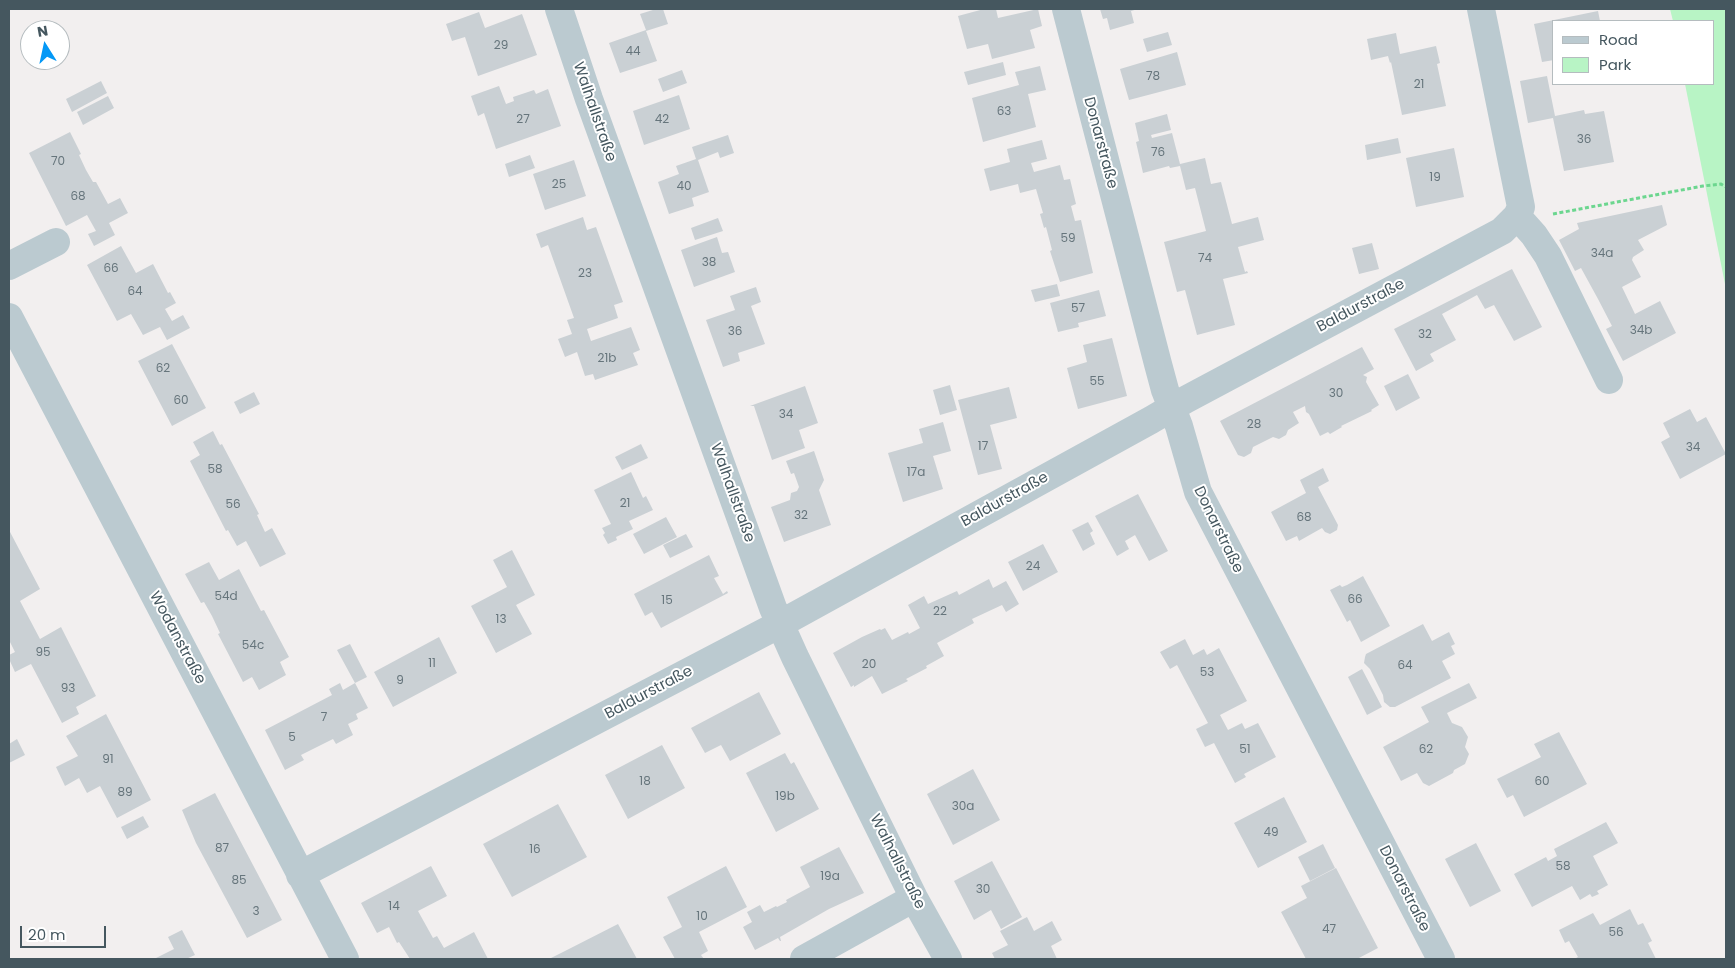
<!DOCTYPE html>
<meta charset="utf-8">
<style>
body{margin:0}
#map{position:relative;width:1735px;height:968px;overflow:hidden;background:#f2efef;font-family:Poppins,sans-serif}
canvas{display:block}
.frame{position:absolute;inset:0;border:10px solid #45575f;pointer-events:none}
.legend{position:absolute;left:1552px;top:20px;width:162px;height:65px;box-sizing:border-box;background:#fff;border:1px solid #b5bcbf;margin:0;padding:6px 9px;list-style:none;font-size:15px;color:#45575f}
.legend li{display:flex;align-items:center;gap:10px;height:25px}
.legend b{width:25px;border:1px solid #b5bcbf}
.north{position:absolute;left:20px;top:20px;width:50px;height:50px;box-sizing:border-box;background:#fff;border:1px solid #b5bcbf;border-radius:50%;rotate:350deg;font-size:14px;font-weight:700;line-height:20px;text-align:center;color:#45575f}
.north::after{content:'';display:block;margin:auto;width:18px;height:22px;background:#0498f6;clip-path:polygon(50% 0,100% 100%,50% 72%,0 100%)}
.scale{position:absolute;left:20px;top:926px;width:86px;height:22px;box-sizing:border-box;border:2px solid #45575f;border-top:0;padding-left:6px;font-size:15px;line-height:18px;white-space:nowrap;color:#45575f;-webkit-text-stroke:4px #fff;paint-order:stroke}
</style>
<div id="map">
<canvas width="1735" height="968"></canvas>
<div class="frame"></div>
<ul class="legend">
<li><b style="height:6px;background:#bbcad0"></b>Road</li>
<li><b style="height:14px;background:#b8f4c5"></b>Park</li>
</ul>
<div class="north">N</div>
<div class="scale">20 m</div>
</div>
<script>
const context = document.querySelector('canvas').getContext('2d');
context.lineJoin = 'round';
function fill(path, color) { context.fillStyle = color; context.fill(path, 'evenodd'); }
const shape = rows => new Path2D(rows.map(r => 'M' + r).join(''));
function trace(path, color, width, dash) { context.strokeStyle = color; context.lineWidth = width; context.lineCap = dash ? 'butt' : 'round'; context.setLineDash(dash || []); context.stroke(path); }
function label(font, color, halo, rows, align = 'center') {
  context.font = font + ' Poppins,sans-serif'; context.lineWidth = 4; context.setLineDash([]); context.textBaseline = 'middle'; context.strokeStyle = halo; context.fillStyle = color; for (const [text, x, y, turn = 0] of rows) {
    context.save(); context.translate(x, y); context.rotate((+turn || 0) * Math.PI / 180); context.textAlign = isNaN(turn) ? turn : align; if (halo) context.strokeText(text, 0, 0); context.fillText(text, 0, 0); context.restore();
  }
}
const green = shape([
 [1670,9,1726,9,1726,289,1685,84,1714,84,1714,21,1673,21]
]);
const building = shape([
 [656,9,663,9,668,24,646,31,657,61,620,73,609,43,646,30,640,14],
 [984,9,996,9,998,18,1038,9,1042,26,1030,30,1035,48,992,59,988,44,967,49,958,16],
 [1100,9,1138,9,1131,11,1134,23,1110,30,1107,18,1103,19],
 [1598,11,1600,21,1554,21,1554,20],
 [479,12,485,28,522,14,537,55,478,76,465,37,452,41,446,24],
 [1554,20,1554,60,1542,62,1534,24],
 [1168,32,1172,45,1147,52,1143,39],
 [1396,33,1400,54,1436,46,1440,63,1437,64,1446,106,1402,115,1391,62,1390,63,1388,56,1371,60,1367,39],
 [1177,52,1186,85,1129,100,1120,69],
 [1003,62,1006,75,968,85,964,72],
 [1040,66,1046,90,1028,94,1036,127,983,142,972,98,1019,85,1015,72],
 [682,70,687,83,663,92,658,79],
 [1547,76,1555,116,1584,110,1585,114,1604,111,1614,162,1564,171,1553,118,1528,123,1520,81],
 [101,81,107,93,72,112,66,99],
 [499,86,506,104,514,101,513,97,534,90,536,94,548,89,561,126,496,149,484,113,478,116,471,96],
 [679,95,690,129,644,145,633,111],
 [108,96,114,108,83,125,77,112],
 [1167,114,1171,130,1151,135,1152,138,1172,133,1180,164,1205,158,1211,184,1221,182,1232,224,1258,217,1264,240,1238,247,1245,272,1247,271,1248,273,1223,279,1235,325,1197,335,1185,290,1177,292,1164,242,1206,231,1195,188,1186,190,1180,166,1170,168,1169,166,1143,173,1136,142,1139,141,1135,123],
 [70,132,81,154,79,155,86,170,93,182,96,182,108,204,120,198,128,213,109,223,115,235,94,246,88,234,96,231,87,215,66,226,29,153],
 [728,135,734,153,720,158,718,152,698,160,709,192,692,198,694,206,669,214,658,182,679,174,676,166,696,159,692,147],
 [1398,138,1401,153,1367,160,1365,145],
 [1042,140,1047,159,1031,163,1034,172,1060,165,1064,180,1070,179,1076,204,1071,206,1075,221,1081,220,1093,273,1060,282,1050,251,1052,250,1046,227,1044,228,1040,214,1043,213,1036,189,1020,193,1018,184,990,191,984,169,1010,162,1007,149],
 [1454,148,1464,197,1416,207,1406,158],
 [530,155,535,168,509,177,505,164],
 [574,160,586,196,545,210,533,174],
 [1662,205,1667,225,1638,240,1644,250,1633,257,1632,260,1641,277,1622,287,1635,314,1660,301,1676,333,1623,361,1606,329,1612,326,1598,299,1581,268,1575,271,1559,240,1579,229,1577,223],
 [583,217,587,230,596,227,623,302,614,305,618,318,587,329,591,341,631,327,640,350,633,353,638,365,595,380,593,374,585,376,577,352,565,357,558,339,572,334,567,320,574,318,548,245,541,248,536,234],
 [718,218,723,231,695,240,691,228],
 [717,237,722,253,728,252,735,272,694,287,681,250],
 [1372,243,1379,269,1359,274,1352,248],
 [121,246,136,273,153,264,168,293,170,292,176,303,165,309,172,321,183,315,190,328,167,340,160,327,143,335,131,314,117,321,87,265],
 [1512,269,1542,327,1514,341,1494,305,1485,309,1477,295,1442,314,1456,340,1430,354,1434,361,1416,371,1394,329],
 [1057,284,1060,296,1035,302,1031,290],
 [756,287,761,302,751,306,765,344,738,353,740,361,723,367,706,320,735,310,730,296],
 [1099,290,1106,316,1078,323,1079,327,1058,332,1050,303],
 [1112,338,1127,396,1078,409,1067,368,1087,362,1083,345],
 [172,344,206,408,172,426,138,361],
 [1362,347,1374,369,1363,375,1367,377,1366,382,1379,405,1371,410,1372,411,1341,426,1342,427,1330,434,1328,432,1320,436,1309,414,1306,412,1305,406,1293,412,1299,423,1288,430,1286,435,1279,439,1273,437,1253,447,1251,453,1244,457,1238,455,1220,421],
 [1408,374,1420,398,1396,411,1384,386],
 [950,385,957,410,940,415,933,390],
 [805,386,818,423,799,430,805,448,772,460,754,406,750,406],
 [1009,387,1017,418,990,425,1002,469,978,475,958,400],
 [254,392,260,404,240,414,234,402],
 [1690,409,1697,422,1706,417,1726,454,1680,479,1661,442,1670,437,1663,423],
 [943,422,951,451,933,456,943,489,903,502,888,453,923,443,919,429],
 [213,431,220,445,222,444,259,514,257,515,265,532,272,528,286,554,260,567,246,541,237,546,228,530,226,531,190,461,200,455,193,442],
 [641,444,648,458,622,470,615,457],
 [814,451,824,480,819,490,831,525,784,542,771,507,790,500,791,493,797,491,799,487,794,473,791,474,786,461],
 [1323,468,1329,481,1318,487,1338,525,1337,530,1330,534,1325,532,1322,528,1299,541,1297,536,1286,541,1271,512,1306,493,1300,480],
 [631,472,643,498,646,496,653,510,629,521,633,529,616,537,617,540,608,544,603,535,605,533,602,528,611,524,594,490],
 [1138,494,1168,551,1149,561,1135,535,1125,541,1129,549,1117,556,1095,516],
 [666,517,677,537,644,554,633,534],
 [1088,522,1093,531,1090,533,1095,544,1083,551,1072,530],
 [9,530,40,589,20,601,40,639,61,627,96,696,76,707,79,714,62,723,31,664,15,672,9,659,9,655,15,652,9,640],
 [686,534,693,547,670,558,663,545],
 [1043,544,1058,572,1023,591,1008,562],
 [512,550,535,595,516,605,532,634,496,653,471,606,507,587,493,560],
 [709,555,719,576,714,578,723,594,727,591,728,593,661,628,652,612,645,616,634,594],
 [209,562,219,580,239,569,261,611,264,610,289,657,280,662,286,675,259,690,252,677,243,682,218,634,220,633,212,616,204,602,201,603,185,574],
 [1363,576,1390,626,1361,642,1350,620,1347,622,1330,590,1340,585,1342,587,1347,585],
 [989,579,993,588,1006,581,1019,604,1006,612,1002,605,972,619,974,623,937,643,944,656,926,666,927,668,906,679,908,681,882,694,872,676,854,687,854,685,851,687,833,653,862,637,880,629,881,630,885,628,892,640,908,632,909,634,920,628,908,605,924,596,928,604,957,591,959,595],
 [1423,624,1432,641,1449,632,1455,644,1451,646,1455,654,1442,661,1451,678,1395,707,1390,707,1384,702,1383,695,1370,669,1364,663,1365,657,1366,654],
 [439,637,457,673,393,707,374,672],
 [1185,639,1193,655,1204,649,1207,655,1219,648,1247,701,1220,715,1228,730,1242,723,1245,729,1258,723,1276,757,1244,774,1246,777,1235,783,1214,743,1205,747,1196,729,1208,723,1177,665,1170,669,1160,652],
 [350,644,367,677,355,683,337,650],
 [1362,669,1382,707,1367,715,1348,677],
 [340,683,343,690,355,683,368,708,356,714,358,719,348,724,353,735,336,744,333,739,301,755,304,760,285,770,265,730,332,695,329,689],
 [1469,683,1477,698,1447,713,1452,723,1462,727,1468,737,1465,747,1469,754,1465,764,1454,770,1453,773,1429,786,1423,783,1417,773,1401,781,1383,747,1429,722,1421,707],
 [759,692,781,734,730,761,721,745,705,753,691,728],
 [106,714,151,800,117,818,100,786,87,793,79,778,65,786,56,767,78,756,66,736],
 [1559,732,1587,784,1524,817,1513,795,1507,798,1497,779,1541,757,1534,744],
 [17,739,25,755,9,763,9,744],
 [662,745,685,788,628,819,605,775],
 [785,753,791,764,794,762,819,809,776,832,746,773],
 [973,769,1000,820,953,845,927,794],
 [215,793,282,920,247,938,196,843,182,810],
 [1284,797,1307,842,1258,868,1234,823],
 [558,804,587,857,512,897,483,844],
 [143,816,149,827,127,839,121,827],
 [1606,822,1618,843,1593,856,1608,885,1597,891,1599,894,1592,897,1590,894,1580,900,1572,886,1532,907,1514,874,1546,857,1548,861,1557,856,1554,849],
 [1476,843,1501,891,1470,907,1445,859],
 [1323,844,1335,868,1310,881,1298,857],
 [839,847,864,893,829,909,780,937,781,941,780,941,778,938,755,950,743,927,752,922,747,912,760,905,764,912,776,906,777,907,787,902,786,900,810,887,800,867],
 [992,861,1022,917,1001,929,991,910,974,920,954,881],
 [431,866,447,896,418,911,433,938,437,936,444,948,474,932,488,959,410,959,399,942,397,943,389,927,377,933,361,903],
 [726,866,747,907,699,932,708,951,701,955,704,959,675,959,663,937,682,927,667,897],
 [1336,868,1378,948,1357,959,1306,959,1281,912,1307,898,1301,886],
 [1630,909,1638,925,1643,923,1652,941,1648,943,1656,959,1574,959,1578,957,1569,941,1565,943,1559,930,1593,913,1600,925],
 [1027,917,1034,931,1052,921,1062,940,1051,946,1057,959,995,959,992,953,1008,945,1000,931],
 [618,924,637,959,549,959,565,951],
 [182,930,195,955,186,959,154,959,174,949,168,937]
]);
const path = shape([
 [1553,214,1703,186,1721,184,1726,187]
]);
const minor = shape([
 [559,9,589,99,773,608,795,657,914,898,948,959],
 [1066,9,1158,364,1165,390,1179,426,1198,492,1441,959],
 [1517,216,1534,235,1548,256,1609,380],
 [9,266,56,242],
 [9,317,345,959],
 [300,875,780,624,1151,420,1185,400,1502,231,1517,216,1521,207,1481,9],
 [804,959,914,898]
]);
const numberNames = [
 ["29",501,46],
 ["44",633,52],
 ["78",1153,77],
 ["21",1419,85],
 ["63",1004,112],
 ["27",523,120],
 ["42",662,120],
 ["36",1584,140],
 ["76",1158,153],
 ["70",58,162],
 ["19",1435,178],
 ["25",559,185],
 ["40",684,187],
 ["68",78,197],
 ["59",1068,239],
 ["34a",1602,254],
 ["74",1205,259],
 ["38",709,263],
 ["66",111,269],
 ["23",585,274],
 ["64",135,292],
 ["57",1078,309],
 ["34b",1641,331],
 ["36",735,332],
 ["32",1425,335],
 ["21b",607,359],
 ["62",163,369],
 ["55",1097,382],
 ["30",1336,394],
 ["60",181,401],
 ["34",786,415],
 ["28",1254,425],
 ["17",983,447],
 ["34",1693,448],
 ["58",215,470],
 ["17a",916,473],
 ["21",625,504],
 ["56",233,505],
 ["32",801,516],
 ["68",1304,518],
 ["24",1033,567],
 ["54d",226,597],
 ["66",1355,600],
 ["15",667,601],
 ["22",940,612],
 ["13",501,620],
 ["54c",253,646],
 ["95",43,653],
 ["11",432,664],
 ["20",869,665],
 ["64",1405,666],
 ["53",1207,673],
 ["9",400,681],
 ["93",68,689],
 ["7",324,718],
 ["5",292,738],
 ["51",1245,750],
 ["62",1426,750],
 ["91",108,760],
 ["18",645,782],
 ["60",1542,782],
 ["89",125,793],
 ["19b",785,797],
 ["30a",963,807],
 ["49",1271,833],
 ["87",222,849],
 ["16",535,850],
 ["58",1563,867],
 ["19a",830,877],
 ["85",239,881],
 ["30",983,890],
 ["14",394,907],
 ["3",256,912],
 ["10",702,917],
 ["47",1329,930],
 ["56",1616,933]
];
const streetNames = [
 ["Walhallstraße",594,112,71],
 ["Donarstraße",1100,143,75],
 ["Baldurstraße",1361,306,-28],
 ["Walhallstraße",732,493,70],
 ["Baldurstraße",1005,500,-29],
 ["Donarstraße",1218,530,64],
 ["Wodanstraße",177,638,62],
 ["Baldurstraße",649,693,-28],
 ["Walhallstraße",897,862,63],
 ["Donarstraße",1404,889,63]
];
fill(green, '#b8f4c5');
fill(building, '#cad0d4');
trace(path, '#6cd68f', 3, [4, 2.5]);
trace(minor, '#bbcad0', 28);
label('12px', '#66757c', null, numberNames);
label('15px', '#45575f', '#fff', streetNames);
</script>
